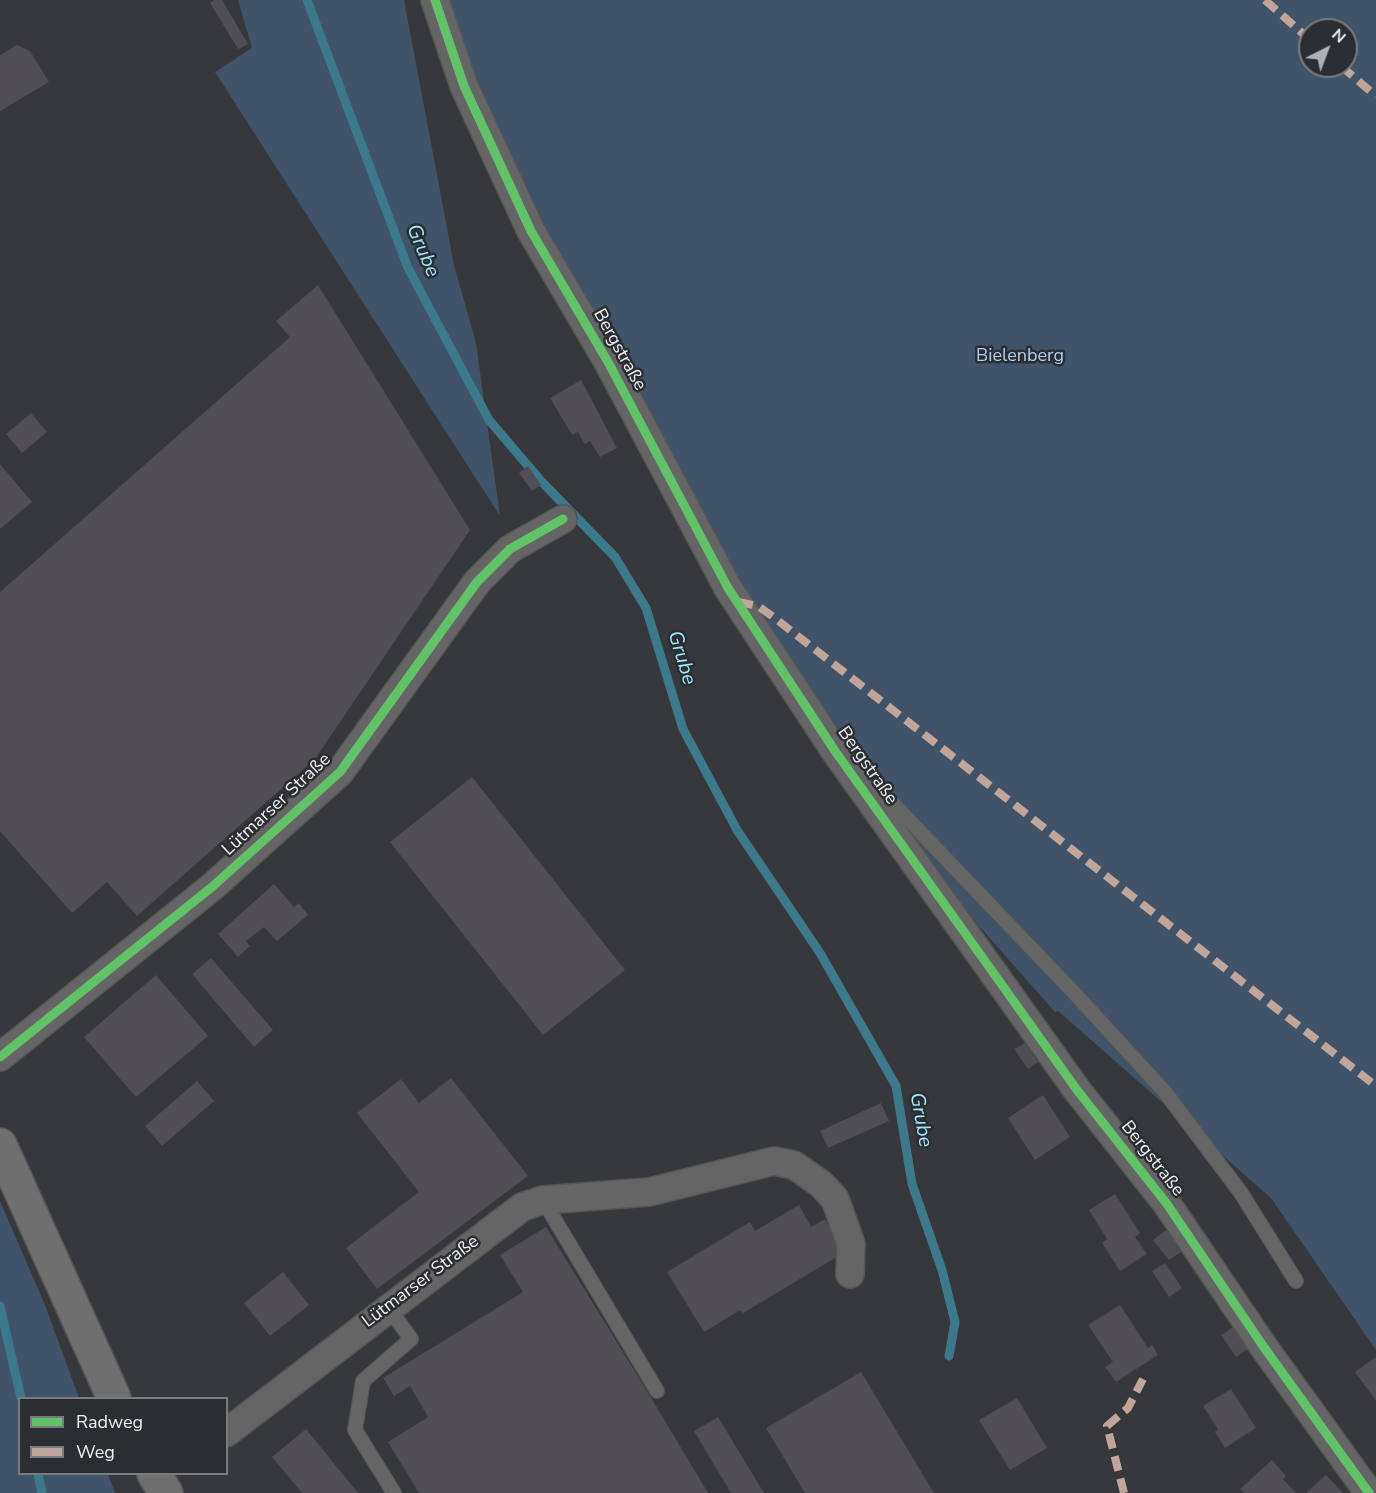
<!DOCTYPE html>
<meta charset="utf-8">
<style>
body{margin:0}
#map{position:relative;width:1376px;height:1493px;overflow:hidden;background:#36383b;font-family:"Nunito Sans",sans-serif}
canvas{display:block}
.legend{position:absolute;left:18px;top:1397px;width:210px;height:78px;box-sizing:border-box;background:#2b2e31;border:2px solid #797c7f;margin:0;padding:8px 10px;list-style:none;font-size:18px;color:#eff1f4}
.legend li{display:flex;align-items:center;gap:12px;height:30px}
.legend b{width:30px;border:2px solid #797c7f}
.north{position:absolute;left:1298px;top:18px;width:60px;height:60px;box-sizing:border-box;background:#2b2e31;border:2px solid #797c7f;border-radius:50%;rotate:42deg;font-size:16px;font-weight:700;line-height:24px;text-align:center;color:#eff1f4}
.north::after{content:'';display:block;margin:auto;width:21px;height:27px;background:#aeb0b3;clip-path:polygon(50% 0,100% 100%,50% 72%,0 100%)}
</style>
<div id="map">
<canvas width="1376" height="1493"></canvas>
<ul class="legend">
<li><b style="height:8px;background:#61c268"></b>Radweg</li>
<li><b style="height:8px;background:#c0a59a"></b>Weg</li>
</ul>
<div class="north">N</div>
</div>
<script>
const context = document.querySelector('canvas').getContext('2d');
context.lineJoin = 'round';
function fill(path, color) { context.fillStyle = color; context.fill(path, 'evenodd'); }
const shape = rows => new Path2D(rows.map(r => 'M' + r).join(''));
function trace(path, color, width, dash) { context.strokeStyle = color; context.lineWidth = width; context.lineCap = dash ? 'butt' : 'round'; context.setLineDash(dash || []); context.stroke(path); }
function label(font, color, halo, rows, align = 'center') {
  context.font = font + ' "Nunito Sans",sans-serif'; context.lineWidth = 5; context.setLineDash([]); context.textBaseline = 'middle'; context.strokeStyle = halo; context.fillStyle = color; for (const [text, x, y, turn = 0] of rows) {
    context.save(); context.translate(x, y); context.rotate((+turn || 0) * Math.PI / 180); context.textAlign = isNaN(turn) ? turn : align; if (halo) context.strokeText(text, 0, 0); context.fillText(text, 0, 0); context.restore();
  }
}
const green = shape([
 [238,0,404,0,454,265,476,343,500,516,215,72,252,48],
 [438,0,1376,0,1376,1350,1271,1198,1058,1011,1055,1012,903,840,774,640,525,214],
 [1310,30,1346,30,1346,66,1310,66],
 [0,1201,45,1305,79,1398,20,1398,20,1474,108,1474,115,1493,0,1493]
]);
const stream = shape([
 [307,0,408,268,489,420,541,481,615,557,646,608,683,729,737,830,820,953,896,1086,912,1184,942,1270,955,1322,949,1356],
 [0,1306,21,1398],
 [38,1474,42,1493]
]);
const building = shape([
 [214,0,222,0,248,44,238,49,210,3],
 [17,45,30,51,49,82,0,111,0,55],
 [318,285,470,530,315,759,137,916,107,882,72,913,0,831,0,592,290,337,276,321],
 [581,380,617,448,600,457,590,441,585,444,578,432,572,435,550,398],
 [31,413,47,432,22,453,6,434],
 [0,464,32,502,0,529],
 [528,466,541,485,532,491,519,473],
 [472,777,625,970,543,1035,390,842],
 [274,884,294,907,299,903,308,915,277,941,264,927,246,941,250,946,238,957,218,934],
 [211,958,273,1030,254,1047,192,974],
 [156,975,208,1036,136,1097,84,1037],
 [1025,1043,1038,1062,1028,1069,1014,1049],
 [451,1078,528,1176,377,1289,346,1248,419,1192,357,1113,401,1079,419,1103],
 [197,1081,214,1101,162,1146,145,1126],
 [1043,1095,1070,1137,1035,1160,1008,1118],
 [881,1103,889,1121,828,1148,820,1131],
 [1115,1194,1140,1233,1135,1237,1147,1254,1120,1271,1102,1243,1107,1239,1089,1210],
 [799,1205,811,1227,825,1219,845,1252,743,1313,740,1310,704,1332,667,1272,750,1222,755,1231],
 [1171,1226,1187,1248,1169,1260,1153,1240],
 [546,1227,650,1396,708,1493,419,1493,388,1442,428,1417,410,1386,394,1396,383,1378,523,1292,500,1255],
 [1165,1263,1182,1288,1169,1297,1152,1271],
 [283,1272,309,1305,270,1336,244,1303],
 [1120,1305,1148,1348,1152,1345,1158,1355,1116,1382,1105,1367,1113,1362,1088,1325],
 [1238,1324,1253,1345,1236,1357,1221,1335],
 [1376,1357,1376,1401,1355,1372],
 [861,1372,934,1493,805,1493,766,1428],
 [1231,1389,1256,1428,1225,1448,1215,1432,1218,1429,1203,1406],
 [1017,1398,1047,1448,1010,1470,979,1420],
 [718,1417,764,1493,731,1493,694,1431],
 [306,1429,358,1493,302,1493,272,1457],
 [1272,1460,1286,1476,1283,1479,1296,1493,1244,1493,1240,1489],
 [1326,1475,1343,1493,1306,1493]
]);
const lane = shape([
 [861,770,1078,997,1165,1092,1241,1193,1296,1281],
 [543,1200,657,1391],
 [388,1307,411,1339,363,1381,355,1430,394,1493]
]);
const street = shape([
 [435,0,464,86,531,231,608,362,728,588,835,751,1077,1090,1167,1204,1263,1346,1369,1493],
 [0,1057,212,887,340,772,477,582,510,549,563,519],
 [226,1433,522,1207,543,1200,649,1192,774,1161,794,1165,821,1184,835,1199,851,1244,850,1274]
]);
const secondary = shape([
 [0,1145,114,1398],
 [154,1474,166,1493]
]);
const quiet = shape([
 [1265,0,1310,40],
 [1341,66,1376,96],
 [738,602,758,606,772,616,1376,1086],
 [1124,1493,1107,1426,1128,1408,1143,1379]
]);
const cycleway = shape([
 [435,0,464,86,531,231,608,362,728,588,835,751,1077,1090,1167,1204,1263,1346,1369,1493],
 [0,1057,212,887,340,772,477,582,510,549,563,519]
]);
const streetNames = [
 ["Bergstraße",619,350,61],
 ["Bergstraße",867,766,55],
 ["Lütmarser Straße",277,805,-43],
 ["Bergstraße",1152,1159,52],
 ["Lütmarser Straße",421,1282,-37]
];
const parkNames = [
 ["Bielenberg",1020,357]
];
const waterNames = [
 ["Grube",422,251,67],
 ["Grube",681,658,73],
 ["Grube",920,1120,80]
];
fill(green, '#405369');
trace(stream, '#3c798a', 9);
fill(building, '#514d54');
trace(lane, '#545658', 16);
trace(street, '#545658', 30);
trace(secondary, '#545658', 36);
trace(lane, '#666566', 14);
trace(street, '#666566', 27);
trace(secondary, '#706f70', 33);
trace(quiet, '#c0a59a', 8, [15, 8]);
trace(cycleway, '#61c268', 9);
label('18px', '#eff1f4', '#2b2e31', streetNames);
label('18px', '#afcff3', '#2b2e31', parkNames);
label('italic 20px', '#9be8ff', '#2b2e31', waterNames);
</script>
